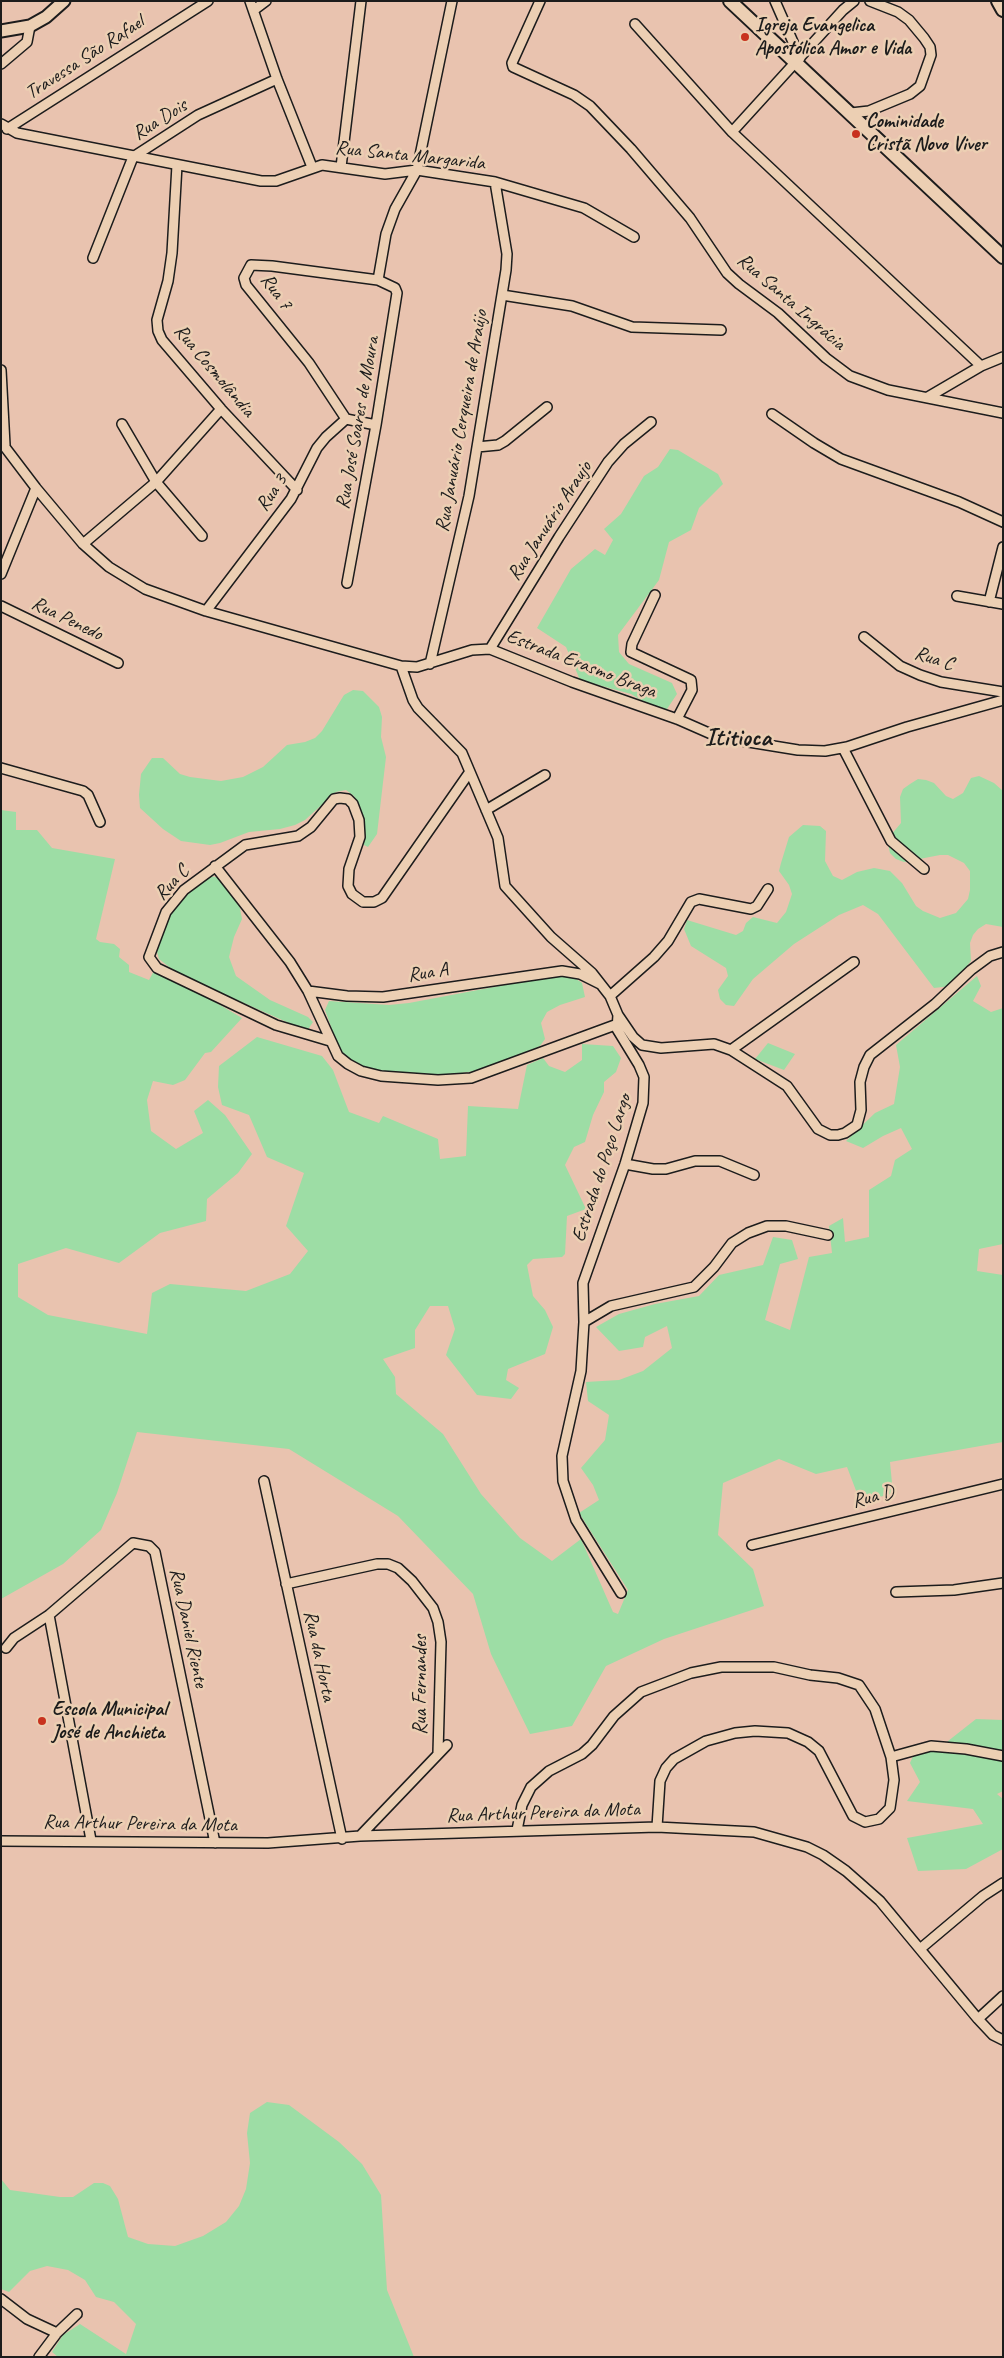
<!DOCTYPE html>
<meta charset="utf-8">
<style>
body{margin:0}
#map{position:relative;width:1004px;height:2358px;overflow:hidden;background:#e9c3af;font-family:Caveat,sans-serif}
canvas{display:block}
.frame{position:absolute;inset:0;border:2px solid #1c1c1c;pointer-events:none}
</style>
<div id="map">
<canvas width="1004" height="2358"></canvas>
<div class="frame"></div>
</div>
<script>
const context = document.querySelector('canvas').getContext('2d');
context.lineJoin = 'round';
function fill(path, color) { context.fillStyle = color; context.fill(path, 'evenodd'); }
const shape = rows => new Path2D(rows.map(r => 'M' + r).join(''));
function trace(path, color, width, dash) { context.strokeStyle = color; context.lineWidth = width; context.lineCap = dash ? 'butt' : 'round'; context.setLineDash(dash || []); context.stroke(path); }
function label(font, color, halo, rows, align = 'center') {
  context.font = font + ' Caveat,sans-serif'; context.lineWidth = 5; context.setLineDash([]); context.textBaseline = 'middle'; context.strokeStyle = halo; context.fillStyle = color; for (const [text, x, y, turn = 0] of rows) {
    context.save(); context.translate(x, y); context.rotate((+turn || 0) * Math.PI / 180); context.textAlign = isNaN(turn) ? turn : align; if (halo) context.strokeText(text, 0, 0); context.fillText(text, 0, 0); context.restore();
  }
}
const green = shape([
 [670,449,678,450,718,474,723,484,699,508,691,530,669,542,659,580,618,635,619,652,629,664,672,683,677,694,667,709,657,710,631,694,580,680,566,647,537,628,571,569,595,549,605,555,613,540,604,529,621,514,644,476,658,467],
 [353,690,363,691,379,707,382,717,381,737,386,757,377,834,368,847,364,845,363,825,358,805,354,796,346,790,336,792,305,820,295,825,280,829,249,832,220,843,210,845,181,841,163,829,140,808,139,795,141,774,152,758,163,758,180,774,190,777,221,781,243,777,263,767,287,745,305,742,315,738,322,731,344,695],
 [979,776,994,783,1003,791,1003,927,986,924,978,929,973,935,970,943,971,961,951,986,934,988,878,914,863,905,839,915,794,944,753,979,734,1006,726,1005,720,999,718,990,728,976,726,968,691,946,684,929,687,920,736,935,743,931,746,923,753,917,777,923,786,912,792,894,789,885,779,871,781,863,789,837,803,825,820,826,826,831,825,861,833,876,842,880,857,872,874,868,890,871,902,883,916,906,923,911,940,918,956,913,968,899,970,890,970,871,964,863,948,855,940,855,904,862,896,859,890,853,888,844,890,836,901,823,900,797,903,789,910,784,918,779,926,780,934,783,946,796,953,799,963,793,971,778],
 [1,810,16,812,16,830,37,830,52,848,115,859,96,939,100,942,114,944,120,949,119,957,129,965,129,972,149,980,156,967,242,1018,211,1052,205,1053,185,1080,173,1085,153,1081,147,1100,151,1131,176,1149,203,1133,194,1111,208,1100,225,1115,252,1154,238,1173,207,1199,206,1221,160,1233,119,1263,66,1248,18,1264,18,1297,48,1315,147,1334,152,1293,170,1284,246,1291,290,1274,308,1251,286,1226,304,1173,267,1157,249,1115,222,1105,218,1087,219,1066,257,1037,322,1056,333,1070,349,1112,379,1123,383,1116,438,1139,440,1159,466,1156,468,1106,518,1109,527,1065,543,1058,549,1066,565,1072,582,1060,582,1044,613,1046,621,1058,616,1072,604,1082,604,1092,593,1115,585,1142,574,1147,565,1165,586,1209,567,1216,565,1254,562,1257,533,1259,527,1265,533,1296,545,1310,553,1327,545,1354,508,1369,506,1380,519,1388,511,1399,477,1395,446,1355,455,1329,448,1306,430,1306,415,1330,415,1348,383,1359,395,1377,396,1394,443,1434,481,1494,520,1538,552,1561,581,1539,613,1612,618,1614,628,1590,579,1513,599,1500,593,1485,581,1468,605,1440,609,1415,588,1401,586,1382,619,1380,643,1371,672,1348,667,1326,645,1337,643,1347,619,1351,596,1327,619,1314,655,1304,699,1296,719,1275,763,1265,773,1237,792,1240,798,1259,780,1264,765,1320,790,1330,809,1257,832,1253,829,1226,843,1218,845,1242,869,1237,869,1190,891,1176,895,1160,912,1149,901,1128,883,1136,863,1148,846,1141,875,1113,894,1104,900,1067,896,1045,977,976,981,986,973,1001,991,1012,1003,1008,1003,1244,979,1249,977,1271,1003,1275,1003,1442,890,1462,893,1494,860,1501,847,1467,816,1474,779,1459,723,1483,718,1535,753,1569,764,1606,664,1639,606,1666,572,1726,530,1734,491,1654,473,1594,398,1516,289,1449,137,1432,117,1493,101,1530,63,1564,1,1599],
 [210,876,221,878,238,898,242,919,234,937,229,957,236,976,270,1000,308,1017,313,1022,307,1031,178,974,159,959,155,945,159,924,198,880],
 [552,976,572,976,582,983,585,997,560,1005,547,1012,541,1023,545,1039,540,1046,489,1069,448,1075,407,1076,365,1067,346,1058,339,1049,325,1010,329,1001,389,1005,409,1003],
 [768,1043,795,1054,784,1070,755,1059],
 [976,1719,1003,1720,1003,1791,997,1794,1003,1799,1003,1849,966,1869,918,1871,907,1838,983,1824,973,1809,907,1801,920,1782,910,1763,914,1754,943,1745],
 [267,2102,289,2105,339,2142,362,2164,381,2195,387,2290,414,2357,58,2357,52,2352,63,2335,80,2324,126,2354,136,2324,114,2302,96,2297,85,2280,68,2270,47,2266,30,2271,9,2292,1,2289,1,2179,10,2190,60,2197,73,2197,94,2183,103,2183,110,2186,118,2199,128,2237,148,2244,175,2246,203,2236,226,2222,239,2206,246,2189,250,2163,247,2133,250,2113]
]);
const minor = shape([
 [250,1,277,79,312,167],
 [540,1,512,63,513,67,574,95,590,106,631,149,690,218,727,273,739,284,778,313,826,358,850,376,888,390,1003,413],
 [775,1,800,58],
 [254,10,266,1],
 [635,24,732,132,981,366],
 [1,64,27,42,30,26],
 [851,113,869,111,910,94,920,86,931,55,930,47,924,38,909,20,898,12,870,1],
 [1,124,17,133,261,181,276,181,322,165,385,174,417,170,495,182,584,208,634,237],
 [7,129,208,1],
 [732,132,843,10,854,1],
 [177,165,172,253,168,281,157,320,158,331,162,340,221,409,297,490],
 [341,167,361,1],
 [93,258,133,157,198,115,277,79],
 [378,280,386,234,395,209,417,170,452,1],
 [502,295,572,306,632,327,721,330],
 [1,370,5,445],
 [928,397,981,366,1003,357],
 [772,414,814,443,841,459,959,502,1003,522],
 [346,419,309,363,246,285,244,278,251,265,272,266,378,280,395,288,397,293,376,425,347,583],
 [122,424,156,482,202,536],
 [1,442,36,488,83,544,109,567,145,589,206,611,401,666,417,667,472,650,490,649,572,682,677,719,718,737,798,750,825,751,847,747,907,727,1003,700],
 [477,447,498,445,505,441,547,407],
 [83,544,156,482,221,409],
 [1,574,36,488],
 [655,595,632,644,631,652,691,680,692,690,677,719],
 [957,596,1003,604],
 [989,602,1003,547],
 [1,606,118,663],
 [206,611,291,499,317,448,326,437,346,419,376,425],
 [864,637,900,666,920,675,941,682,1003,692],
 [490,649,559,537,608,462,624,444,651,422],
 [430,664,469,496,506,270,507,254,495,182],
 [401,666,413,700,418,708,462,753,498,838,505,886,551,937,592,973,610,996,618,1015,617,1029,639,1065,644,1077,643,1103,625,1164,583,1283,584,1322,581,1371,562,1456,563,1481,576,1520,621,1593],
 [843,748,891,841,924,869],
 [1,768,83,791,88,795,100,822],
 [486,810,545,775],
 [215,866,290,962,308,991,338,1056,348,1064,361,1071,381,1076,438,1080,471,1078,615,1025],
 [308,991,347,996,383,997,562,971,580,974,600,984],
 [610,996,654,957,668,941,691,902,699,899,751,909,757,906,768,889],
 [618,1015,633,1037,642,1045,661,1048,714,1044,731,1050,787,1086,818,1129,830,1135,838,1135,845,1133,857,1125,861,1110,860,1082,864,1067,870,1055,935,1004,971,970,990,956,1003,952],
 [330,1041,276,1025,157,968,149,957,166,912,184,890,245,845,298,836,311,827,334,799,340,798,348,799,353,804,359,820,360,837,349,869,348,886,352,894,363,902,374,902,382,898,469,773],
 [731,1050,854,962],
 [625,1164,653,1169,666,1169,695,1161,720,1161,754,1175],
 [584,1322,611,1306,694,1287,714,1267,732,1243,748,1233,767,1226,786,1226,828,1235],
 [264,1481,342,1839],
 [752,1545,1003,1484],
 [286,1584,377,1564,388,1564,398,1568,412,1581,433,1608,438,1622,441,1642,438,1753],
 [896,1592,954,1590,1003,1583],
 [49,1615,91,1840],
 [6,1648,14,1638,49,1615,133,1543,149,1546,155,1552,215,1843],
 [891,1757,931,1746,966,1749,1003,1756],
 [517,1830,522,1805,531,1787,549,1771,582,1754,592,1745,614,1716,641,1692,691,1673,721,1667,774,1667,810,1675,838,1678,859,1685,875,1709,891,1757,894,1780,890,1808,879,1819,865,1822,853,1816,819,1751,808,1742,788,1733,755,1731,735,1733,706,1741,674,1759,666,1768,660,1781,657,1827],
 [360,1836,447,1745],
 [1,1841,268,1843,360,1836,657,1827,754,1832,807,1847,823,1855,846,1871,880,1901,978,2019,993,2035,1003,2040],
 [920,1949,983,1896,1003,1883],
 [978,2019,1003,1996],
 [1,2299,27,2319,57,2333],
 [39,2357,57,2333,77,2314]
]);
const tertiary = shape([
 [1,31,30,26,46,17,64,1]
]);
const secondary = shape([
 [730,1,1003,257],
 [998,1,1003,10]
]);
const markers = [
 [745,37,5,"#c8321e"],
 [856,134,5,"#c8321e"],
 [42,1721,5,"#c8321e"]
];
const poiNames = [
 ["Igreja Evangelica",755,26],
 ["Apostólica Amor e Vida",755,49],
 ["Cominidade",866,122],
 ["Cristã Novo Viver",866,145],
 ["Escola Municipal",52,1710],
 ["José de Anchieta",52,1733]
];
const streetNames = [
 ["Travessa São Rafael",85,58,-33],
 ["Rua Dois",160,120,-32],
 ["Rua Santa Margarida",410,156,6],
 ["Rua 7",276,292,54],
 ["Rua Santa Ingrácia",791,302,41],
 ["Rua Cosmolândia",214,371,50],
 ["Rua Januário Cerqueira de Araújo",462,421,-80],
 ["Rua José Soares de Moura",358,423,-80],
 ["Rua 3",272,493,-56],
 ["Rua Januário Araujo",550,521,-57],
 ["Rua Penedo",67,619,26],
 ["Rua C",934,659,18],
 ["Estrada Erasmo Braga",581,664,21],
 ["Rua C",172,883,-46],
 ["Rua A",428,973,-9],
 ["Estrada do Poço Largo",602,1168,-72],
 ["Rua D",873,1497,-14],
 ["Rua Daniel Riente",188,1628,78],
 ["Rua da Horta",319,1656,78],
 ["Rua Fernandes",421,1685,-90],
 ["Rua Arthur Pereira da Mota",543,1813,-2],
 ["Rua Arthur Pereira da Mota",140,1824,1]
];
const districtNames = [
 ["Ititioca",738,738]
];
fill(green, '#9ddda5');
trace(minor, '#1c1c1c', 12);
trace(tertiary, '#1c1c1c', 15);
trace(secondary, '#1c1c1c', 16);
trace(minor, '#eccfb3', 9);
trace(tertiary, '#eccfb3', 11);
trace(secondary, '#eccfb3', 12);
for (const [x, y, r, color] of markers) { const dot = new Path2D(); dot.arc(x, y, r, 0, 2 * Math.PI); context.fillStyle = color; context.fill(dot); trace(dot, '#eccfb3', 2); }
label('bold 20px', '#1c1c1c', '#eccfb3', poiNames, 'left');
label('20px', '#1c1c1c', '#eccfb3', streetNames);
label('bold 25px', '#1c1c1c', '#eccfb3', districtNames);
</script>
